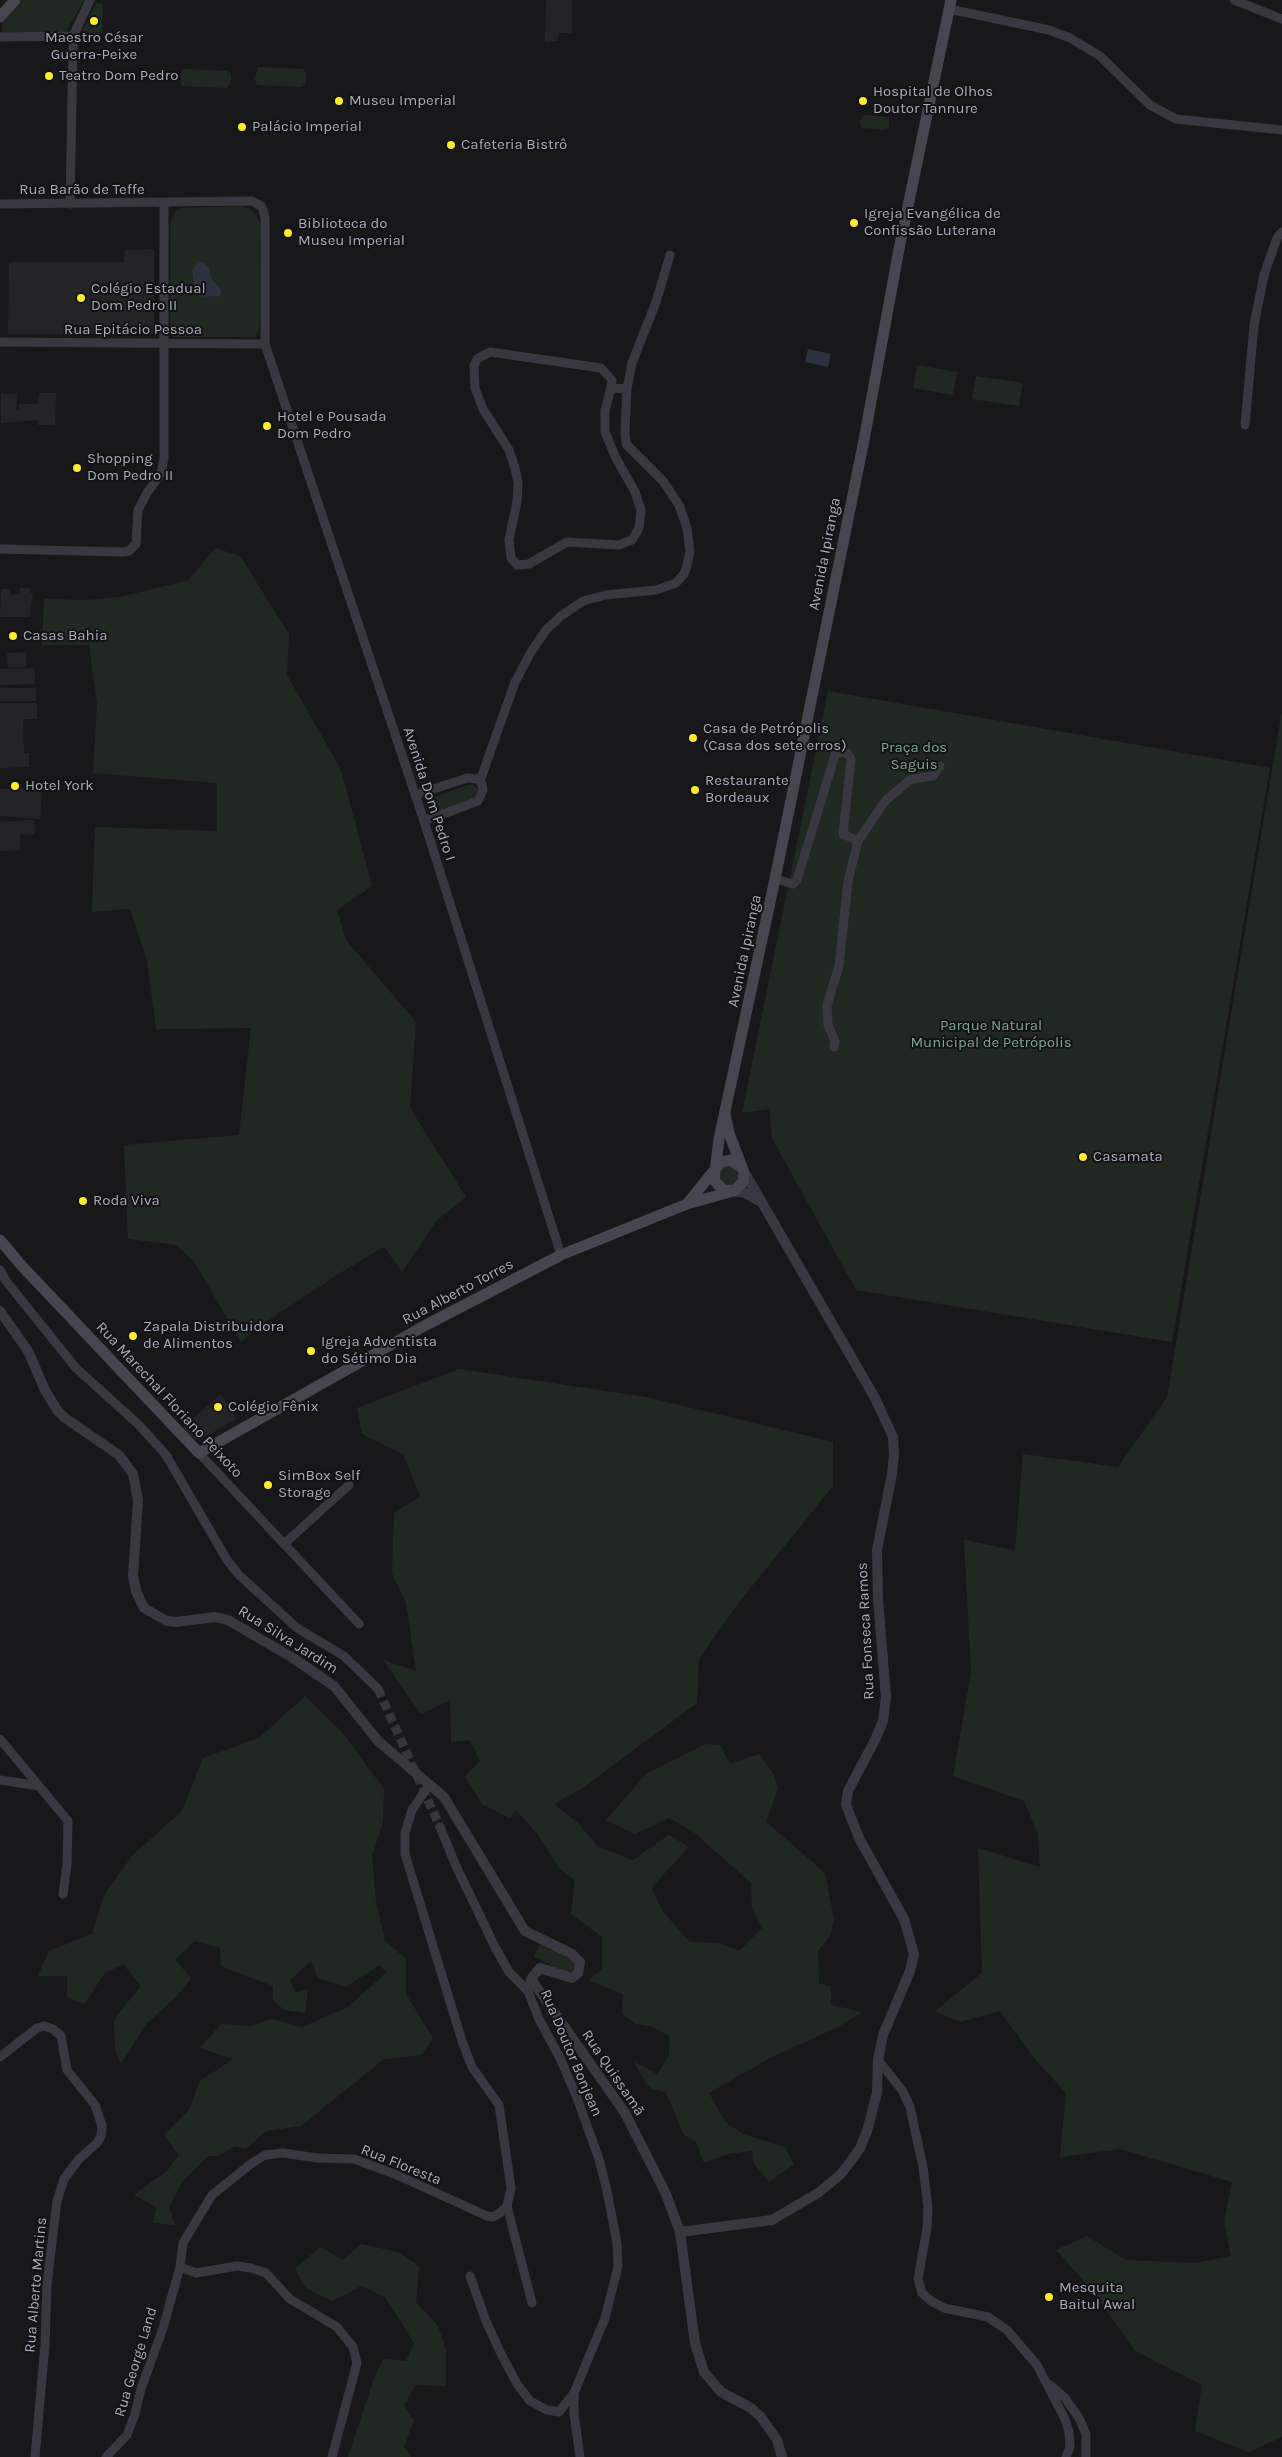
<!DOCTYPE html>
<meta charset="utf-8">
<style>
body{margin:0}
canvas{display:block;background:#18181a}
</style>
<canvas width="1282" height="2457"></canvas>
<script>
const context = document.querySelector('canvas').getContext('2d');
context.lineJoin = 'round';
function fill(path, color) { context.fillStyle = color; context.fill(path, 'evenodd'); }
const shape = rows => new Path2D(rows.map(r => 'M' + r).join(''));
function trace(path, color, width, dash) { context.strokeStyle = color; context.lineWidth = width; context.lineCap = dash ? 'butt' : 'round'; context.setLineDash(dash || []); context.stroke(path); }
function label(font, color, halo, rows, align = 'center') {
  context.font = font + ' Karla,sans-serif'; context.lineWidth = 4; context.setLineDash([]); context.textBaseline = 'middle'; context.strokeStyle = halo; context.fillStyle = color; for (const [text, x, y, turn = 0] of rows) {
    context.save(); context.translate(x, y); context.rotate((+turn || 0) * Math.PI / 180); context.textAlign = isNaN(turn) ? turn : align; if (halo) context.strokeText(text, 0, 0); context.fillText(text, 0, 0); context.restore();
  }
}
const built = shape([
 [546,0,572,0,572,33,559,33,558,41,545,42],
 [154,249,154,334,8,334,9,262,124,262,125,250],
 [39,393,56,393,55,425,38,425,38,420,1,423,1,394,17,394,16,410,19,410,19,404,38,404],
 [20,588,30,588,30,593,33,593,30,617,0,617,1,589,10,589,10,594,19,595],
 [26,652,26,667,8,667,7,653],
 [35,668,35,684,0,685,0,669],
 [0,688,36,688,36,701,0,701],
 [0,703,37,703,37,719,23,719,24,753,29,753,29,767,0,768],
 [0,789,42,789,40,819,0,816],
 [34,820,35,834,20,835,20,850,0,851,0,822],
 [221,1394,236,1419,200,1440,196,1440,182,1428]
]);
const green = shape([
 [22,0,84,0,65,33,2,34,2,24],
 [96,3,103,4,102,37,80,36],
 [258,67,303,69,306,73,306,82,302,87,257,85,255,79],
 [183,69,228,71,231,74,231,84,228,85,227,88,182,86,180,81],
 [864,115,886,117,889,119,889,128,884,130,862,128,859,121],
 [242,206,251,210,257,216,260,225,259,329,255,337,173,337,170,328,171,219,174,213,182,208],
 [917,365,957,372,953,395,913,388],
 [976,376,1023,383,1019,406,972,399],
 [215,548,240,556,289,634,287,675,341,770,372,886,337,910,346,940,416,1022,410,1108,466,1197,436,1221,402,1272,384,1247,340,1273,260,1326,241,1342,194,1261,176,1245,128,1239,124,1145,239,1135,251,1028,156,1029,147,960,130,909,92,912,95,827,217,831,217,783,93,773,97,703,89,645,42,645,44,599,87,600,120,597,189,580],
 [828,691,1270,768,1172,1342,856,1290,772,1138,769,1109,742,1113],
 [1282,711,1282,2437,1249,2452,1195,2431,1202,2385,1135,2351,1093,2291,1056,2250,1087,2236,1125,2260,1195,2263,1231,2256,1224,2221,1232,2182,1120,2149,1060,2157,1066,2093,1035,2059,1000,2011,960,2022,935,2011,982,1973,978,1848,1040,1867,1038,1834,1024,1801,953,1776,971,1673,964,1540,1015,1550,1023,1454,1118,1467,1167,1397],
 [468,785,473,785,478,789,474,798,434,812,426,809,426,802,429,799],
 '719 1176a10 10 0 1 1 20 0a10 10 0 1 1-20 0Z',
 [459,1369,646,1397,833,1442,833,1486,740,1601,699,1659,697,1703,584,1787,554,1804,578,1823,597,1846,633,1860,669,1835,689,1847,652,1887,662,1911,690,1942,720,1943,739,1951,762,1928,752,1908,751,1883,695,1833,669,1818,635,1834,606,1820,647,1773,706,1744,720,1745,730,1764,759,1754,774,1774,778,1789,766,1822,825,1873,834,1919,830,1936,818,1951,819,1983,831,1987,831,2005,862,2012,838,2027,770,2058,709,2093,725,2122,743,2134,785,2147,794,2164,769,2182,753,2162,752,2151,728,2154,704,2163,696,2142,683,2134,681,2129,666,2092,652,2089,645,2082,634,2062,657,2074,669,2055,670,2037,654,2027,636,2024,622,2014,623,1994,588,1980,602,1970,602,1937,571,1914,575,1881,558,1867,538,1835,516,1810,510,1818,482,1804,465,1776,480,1761,470,1740,451,1742,450,1700,421,1714,383,1660,416,1671,406,1602,392,1573,394,1513,420,1497,404,1455,362,1434,357,1408],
 [305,1696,342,1732,384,1789,383,1821,372,1856,376,1902,385,1941,406,1959,406,1994,433,2038,421,2055,384,2059,301,2126,266,2131,246,2149,235,2146,219,2156,208,2156,182,2182,169,2207,175,2225,153,2223,156,2207,134,2195,168,2170,179,2155,164,2135,190,2109,199,2082,233,2059,200,2048,221,2024,251,2026,272,2019,302,2027,348,2007,387,1972,379,1965,346,1987,318,1978,311,1961,290,1980,296,1993,308,1989,305,2013,284,2010,273,2000,273,1986,221,1966,220,1948,195,1941,175,1960,191,1978,177,1996,146,2024,121,2064,115,2050,114,2019,141,1986,123,1964,105,1973,84,2004,67,1997,67,1976,38,1976,49,1951,92,1934,104,1895,132,1856,182,1811,203,1758,259,1738],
 [540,1944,572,1960,574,1965,571,1972,563,1972,534,1956],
 [361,2244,398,2252,419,2266,416,2302,438,2326,446,2350,446,2386,416,2385,404,2405,414,2421,404,2446,411,2457,348,2457,376,2373,383,2359,406,2361,414,2343,385,2297,361,2286,332,2301,306,2288,295,2269,320,2247,343,2260]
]);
const water = shape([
 [202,262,209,267,211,279,221,289,221,294,218,297,215,296,203,297,201,292,194,286,192,270,198,263],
 [808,349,831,354,828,367,805,362]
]);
const minorTunnel = shape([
 [378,1689,440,1827]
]);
const minor = shape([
 [1234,0,1282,19],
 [949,9,1049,30,1070,38,1100,56,1150,105,1176,119,1282,130],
 [0,37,74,36],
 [0,204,252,201,261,206,263,210,265,218,265,344,424,821,561,1255],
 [70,204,73,47,74,34,90,0],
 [0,342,265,344],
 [611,388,605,411,605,432,616,458,635,492,641,510,639,528,632,540,619,545,567,542,529,564,517,565,511,558,509,539,517,502,518,483,515,468,509,450,483,409,475,388,474,366,477,359,490,352,601,368,612,380,611,388,627,389],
 [1245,425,1254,325,1264,275,1277,238,1282,232],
 [0,549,123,552,129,551,136,544,138,510,147,493,161,473,164,458,164,204],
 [480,781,515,682,531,652,546,630,561,616,583,601,606,595,656,590,676,583,684,574,687,565,690,551,687,528,679,505,663,481,626,444,625,432,627,389,632,363,656,302,670,255],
 [415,795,467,778,478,779,482,784,483,790,478,801,424,821],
 [775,879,793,884,797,880,835,755,841,752,847,753,851,759,843,834,858,841,886,800,911,779,933,776,940,766],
 [834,1047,835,1041,828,1025,827,1005,839,966,848,881,858,841],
 [0,1270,6,1281,76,1368,139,1425,166,1455,227,1560,239,1575,297,1628,344,1656,378,1689],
 [199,1453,359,1624],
 [284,1544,349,1485],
 [0,1739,68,1821,67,1865,63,1894],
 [0,1780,39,1786],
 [440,1827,456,1866,495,1947,509,1972,528,1991],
 [531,1979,528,1991,539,2019,560,2058,577,2098,599,2159,607,2191,617,2243,618,2267,605,2318,574,2393,574,2414,580,2457],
 [0,2057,37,2028,44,2026,53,2029,61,2036,67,2070,95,2105,102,2126,101,2136,97,2143,79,2159,64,2179,57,2201,47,2284,45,2345,35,2457],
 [878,2060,902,2090,910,2107,923,2167,928,2208,927,2228,918,2279,922,2293,931,2301,944,2308,988,2317,1007,2330,1037,2365,1065,2419,1069,2432,1070,2447,1066,2457],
 [507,2206,532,2303],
 [180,2267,196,2273,237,2266,251,2268,266,2273,290,2299,337,2327,353,2347,357,2363,332,2457],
 [470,2276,486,2321,501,2354,517,2384,530,2401,547,2410,559,2412,574,2393],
 [1050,2385,1065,2398,1079,2418,1086,2434,1086,2457],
 [106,2457,127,2435,135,2414,141,2389,163,2328,180,2267,183,2243,212,2195,252,2163,265,2155,283,2153,317,2158,354,2159,397,2175,487,2216,493,2217,500,2213,507,2206,511,2188,499,2105,472,2067,462,2041,405,1854,405,1833,412,1810,429,1785]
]);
const tertiary = shape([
 [734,1191,745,1193,761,1202],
 [0,1311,28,1351,45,1390,57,1410,65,1418,119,1455,133,1474,138,1500,133,1576,136,1591,144,1608,167,1621,176,1622,215,1617,228,1620,293,1658,334,1686,378,1741,444,1797,525,1931,572,1954,580,1962,578,1973,572,1978,540,1968,531,1979,625,2113,666,2194,680,2232,695,2343,704,2372,721,2392,751,2408,761,2417,777,2440,782,2457],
 [680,2232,772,2220,818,2193,840,2175,851,2161,860,2148,867,2131,877,2093,878,2060,883,2035,910,1971,914,1954,904,1919,859,1838,846,1805,848,1791,875,1740,883,1721,886,1697,878,1599,877,1550,892,1474,894,1455,893,1437,875,1398,742,1168]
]);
const secondary = shape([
 [0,17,15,0],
 [725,1114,729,1133,744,1173,743,1182,734,1191,723,1190,714,1180,719,1139,775,879,864,440,899,249,951,0],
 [687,1204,721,1162,731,1160,742,1168],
 [0,1240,21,1265,199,1453,426,1325,561,1255,687,1204,730,1192]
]);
const markers = [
 [94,21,5,"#ffea2b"],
 [49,76,5,"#ffea2b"],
 [339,101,5,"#ffea2b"],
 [863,101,5,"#ffea2b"],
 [242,127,5,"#ffea2b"],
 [451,145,5,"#ffea2b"],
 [854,223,5,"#ffea2b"],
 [288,233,5,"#ffea2b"],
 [81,298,5,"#ffea2b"],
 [267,426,5,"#ffea2b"],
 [77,468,5,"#ffea2b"],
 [13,636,5,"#ffea2b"],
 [693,738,5,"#ffea2b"],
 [15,786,5,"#ffea2b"],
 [695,790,5,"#ffea2b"],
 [1083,1157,5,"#ffea2b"],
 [83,1201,5,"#ffea2b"],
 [133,1336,5,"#ffea2b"],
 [311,1351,5,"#ffea2b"],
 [218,1407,5,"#ffea2b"],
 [268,1485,5,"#ffea2b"],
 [1049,2297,5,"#ffea2b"]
];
const poiNames = [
 ["Maestro César",94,38,"center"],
 ["Guerra-Peixe",94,55,"center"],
 ["Teatro Dom Pedro",59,76],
 ["Hospital de Olhos",873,92],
 ["Doutor Tannure",873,109],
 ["Museu Imperial",349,101],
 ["Palácio Imperial",252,127],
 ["Cafeteria Bistrô",461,145],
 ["Igreja Evangélica de",864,214],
 ["Confissão Luterana",864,231],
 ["Biblioteca do",298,224],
 ["Museu Imperial",298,241],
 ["Colégio Estadual",91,289],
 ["Dom Pedro II",91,306],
 ["Hotel e Pousada",277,417],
 ["Dom Pedro",277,434],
 ["Shopping",87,459],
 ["Dom Pedro II",87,476],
 ["Casas Bahia",23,636],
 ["Casa de Petrópolis",703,729],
 ["(Casa dos sete erros)",703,746],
 ["Restaurante",705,781],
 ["Bordeaux",705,798],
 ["Hotel York",25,786],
 ["Casamata",1093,1157],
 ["Roda Viva",93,1201],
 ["Zapala Distribuidora",143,1327],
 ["de Alimentos",143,1344],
 ["Igreja Adventista",321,1342],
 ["do Sétimo Dia",321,1359],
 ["Colégio Fênix",228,1407],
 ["SimBox Self",278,1476],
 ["Storage",278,1493],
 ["Mesquita",1059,2288],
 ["Baitul Awal",1059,2305]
];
const streetNames = [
 ["Rua Barão de Teffe",82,190],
 ["Rua Epitácio Pessoa",133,330],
 ["Avenida Ipiranga",825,554,-79],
 ["Avenida Dom Pedro I",429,794,72],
 ["Avenida Ipiranga",745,951,-78],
 ["Rua Alberto Torres",458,1292,-28],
 ["Rua Marechal Floriano Peixoto",169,1400,47],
 ["Rua Fonseca Ramos",866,1631,-93],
 ["Rua Silva Jardim",288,1640,32],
 ["Rua Doutor Bonjean",571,2053,67],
 ["Rua Quissamã",613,2073,56],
 ["Rua Floresta",401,2165,22],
 ["Rua Alberto Martins",36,2285,-85],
 ["Rua George Land",136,2362,-73]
];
const parkNames = [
 ["Praça dos",914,748],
 ["Saguis",914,765],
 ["Parque Natural",991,1026],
 ["Municipal de Petrópolis",991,1043]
];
fill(built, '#242427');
fill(green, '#1f2922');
fill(water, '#2c3240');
trace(minorTunnel, '#35353a', 9, [9, 4.5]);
trace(minor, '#393840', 9);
trace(tertiary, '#393840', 10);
trace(secondary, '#464650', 11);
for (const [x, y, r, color] of markers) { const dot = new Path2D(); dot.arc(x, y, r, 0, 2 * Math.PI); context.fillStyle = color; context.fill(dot); trace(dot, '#131315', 2); }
label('15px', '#a9aabb', '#131315', poiNames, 'left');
label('15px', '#a9aabb', '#131315', streetNames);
label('15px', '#7ea88b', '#131315', parkNames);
</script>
